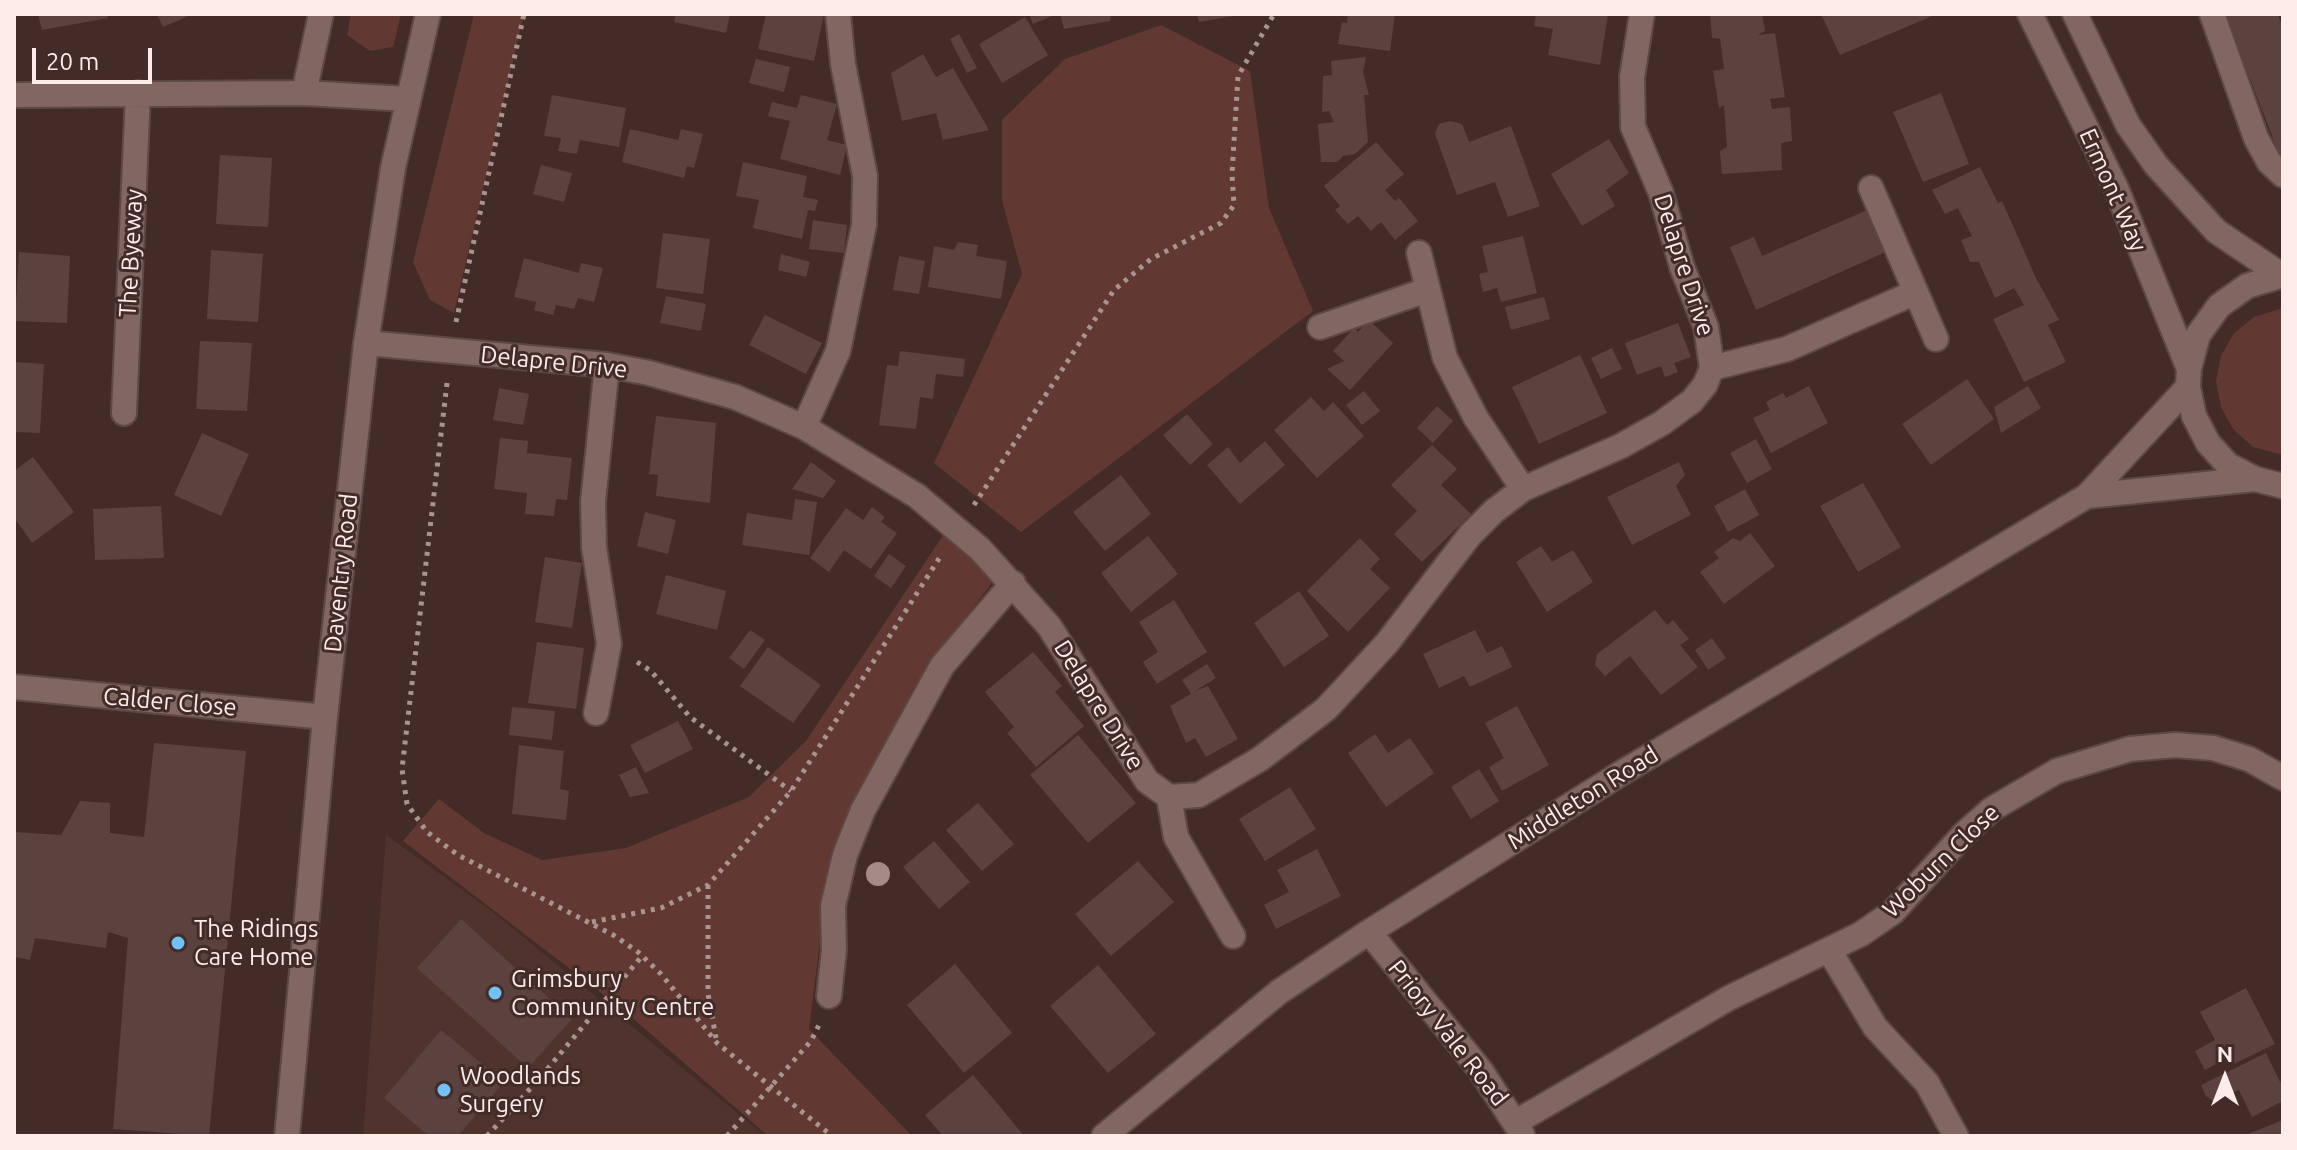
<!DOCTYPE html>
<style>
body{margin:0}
#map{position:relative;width:2297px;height:1150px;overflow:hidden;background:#432c28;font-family:Ubuntu,sans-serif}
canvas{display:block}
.frame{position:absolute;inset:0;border:16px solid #fdecea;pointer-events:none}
.north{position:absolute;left:2185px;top:1038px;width:80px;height:80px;-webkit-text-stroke:6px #432c28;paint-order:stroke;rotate:0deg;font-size:22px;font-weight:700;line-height:32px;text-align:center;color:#fdecea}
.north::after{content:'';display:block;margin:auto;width:28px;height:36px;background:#fdecea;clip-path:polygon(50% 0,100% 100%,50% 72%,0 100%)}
.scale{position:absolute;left:32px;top:48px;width:120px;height:36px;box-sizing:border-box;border:4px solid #fdecea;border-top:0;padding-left:10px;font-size:24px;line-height:28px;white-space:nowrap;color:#fdecea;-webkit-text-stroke:6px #432c28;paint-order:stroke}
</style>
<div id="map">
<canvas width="2297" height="1150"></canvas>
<div class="frame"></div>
<div class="north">N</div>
<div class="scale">20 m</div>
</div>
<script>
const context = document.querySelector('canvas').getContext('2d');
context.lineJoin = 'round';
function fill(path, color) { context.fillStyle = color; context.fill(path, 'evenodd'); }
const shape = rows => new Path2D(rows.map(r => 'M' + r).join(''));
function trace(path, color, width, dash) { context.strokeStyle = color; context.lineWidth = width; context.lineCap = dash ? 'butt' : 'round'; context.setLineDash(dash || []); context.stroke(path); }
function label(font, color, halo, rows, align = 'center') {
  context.font = font + ' Ubuntu,sans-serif'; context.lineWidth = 6; context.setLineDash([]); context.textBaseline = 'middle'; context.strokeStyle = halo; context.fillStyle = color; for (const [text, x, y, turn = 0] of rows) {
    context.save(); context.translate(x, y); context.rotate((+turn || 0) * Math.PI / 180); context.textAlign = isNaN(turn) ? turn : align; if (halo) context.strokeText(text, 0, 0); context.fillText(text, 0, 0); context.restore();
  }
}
const built = shape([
 [386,835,493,912,765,1136,363,1136]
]);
const green = shape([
 [351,14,401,14,393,47,370,51,347,35],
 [474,14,524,14,454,313,430,300,413,262],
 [1161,25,1250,71,1269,208,1313,311,1021,532,934,463,1022,274,1002,200,1002,120,1065,59],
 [2283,308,2283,455,2253,447,2233,429,2221,407,2216,381,2221,356,2234,333,2254,317],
 [946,531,990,570,991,584,913,689,831,855,809,1029,912,1136,768,1136,621,1008,403,841,439,799,484,833,542,860,626,848,749,797,806,741]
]);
const building = shape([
 [38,14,107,14,108,18,42,30],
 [157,14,193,14,163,27],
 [676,14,730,14,726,33,674,22],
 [766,14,824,14,814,61,758,49],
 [1029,14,1057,14,1033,24],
 [1060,14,1111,14,1110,21,1064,29],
 [1197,14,1233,14,1234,16,1199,22],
 [1348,14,1395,14,1390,51,1338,44,1342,22,1347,23],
 [1536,14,1608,14,1600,65,1548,55,1553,29,1534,26],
 [1710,14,1762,14,1765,31,1758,35,1775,33,1785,97,1770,99,1772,109,1790,107,1792,141,1781,143,1782,170,1722,174,1720,151,1727,147,1724,105,1719,108,1713,71,1724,69,1720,39,1712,38],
 [1821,14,1937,14,1840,55],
 [2225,14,2278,14,2283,29,2283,164],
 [1025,17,1048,55,1002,83,979,44],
 [959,34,977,68,967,73,950,39],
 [923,54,936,77,953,68,989,130,943,140,936,113,902,121,891,73],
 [1366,57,1363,72,1369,95,1364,95,1368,142,1355,154,1343,156,1337,162,1321,162,1318,124,1334,122,1329,111,1322,112,1323,76,1332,75,1331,61],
 [756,59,790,67,784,92,749,83],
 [1941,93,1969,164,1923,182,1893,112],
 [552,95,626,108,619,147,580,140,577,154,558,151,561,138,544,136],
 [801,95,837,104,827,140,847,145,840,175,780,159,790,121,768,116,772,102,797,108],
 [1450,121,1462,124,1469,142,1511,126,1540,206,1508,217,1495,182,1457,195,1435,134,1439,124],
 [630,129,678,140,681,129,703,134,694,168,687,166,684,178,622,162],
 [1609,139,1629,173,1606,190,1615,206,1582,226,1551,174],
 [1376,142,1404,174,1385,190,1395,201,1399,198,1418,221,1395,240,1381,222,1371,231,1358,216,1348,224,1335,210,1340,206,1324,186],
 [220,155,272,158,268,227,216,224],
 [743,162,807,176,803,197,818,200,815,211,808,210,802,239,753,228,759,200,736,196],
 [541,165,572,173,564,202,533,194],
 [1980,167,1998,203,2002,201,2036,278,2059,320,2048,325,2066,362,2024,382,1993,319,2024,305,2014,288,1995,298,1979,262,1970,262,1961,240,1972,236,1958,208,1945,214,1932,190],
 [1872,208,1890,250,1756,310,1730,247,1754,237,1762,256],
 [813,220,847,225,844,253,809,249],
 [663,233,710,239,703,294,656,288],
 [1523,236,1537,293,1501,302,1497,288,1483,292,1479,274,1488,272,1482,246],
 [958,242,978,245,976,256,1007,261,1001,299,928,287,934,246,954,250],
 [211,250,263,254,258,322,207,319],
 [19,252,70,256,67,323,15,321],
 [781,254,810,262,806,277,778,270],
 [899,256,925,261,919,294,893,290],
 [524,258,579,273,581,263,603,268,594,302,578,298,574,309,556,305,553,315,534,310,536,302,514,297],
 [666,296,706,304,701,331,660,323],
 [1544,297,1550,319,1511,330,1505,307],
 [765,315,822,343,806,374,749,345],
 [1369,320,1393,343,1350,390,1327,369,1344,361,1333,351,1354,328,1358,332],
 [1678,323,1691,357,1674,363,1678,372,1665,377,1661,366,1637,375,1625,343],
 [200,341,252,343,247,411,196,409],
 [1612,348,1622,369,1601,379,1591,358],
 [900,351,965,359,963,377,936,374,933,399,920,397,916,429,879,425,887,365,898,366],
 [1580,355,1607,413,1539,444,1512,387],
 [14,362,44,364,40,433,14,432],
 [1967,379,1994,419,1931,465,1902,424],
 [1809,386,1828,423,1771,453,1753,418,1770,410,1766,402,1783,393,1786,398],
 [2028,386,2041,408,2001,433,1994,407],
 [499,388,529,394,523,425,493,420],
 [1364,391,1380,411,1362,425,1346,405],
 [1311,397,1324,411,1333,402,1364,436,1317,478,1274,430],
 [1437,406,1453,421,1433,443,1417,428],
 [1187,414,1213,444,1190,465,1163,435],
 [656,416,716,423,710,503,656,496,658,475,649,474],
 [202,433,249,454,221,516,174,495],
 [500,438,528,441,527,453,572,458,567,500,556,499,554,516,525,514,527,493,494,489],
 [1756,439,1772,469,1747,483,1730,453],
 [1265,441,1285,465,1240,504,1207,465,1228,447,1240,463],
 [1432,445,1457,469,1441,485,1471,514,1422,562,1394,534,1417,511,1391,485],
 [33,457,74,512,32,543,14,517,14,471],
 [811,462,836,481,823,498,792,489],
 [1679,462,1685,475,1676,486,1691,515,1632,545,1607,497],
 [1121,475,1151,514,1105,551,1073,512],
 [1863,483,1901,547,1858,572,1820,506],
 [1745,489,1759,515,1728,532,1714,506],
 [795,499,817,502,809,555,742,545,747,513,792,520],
 [161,506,164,558,95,560,93,509],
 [872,507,885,517,881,522,897,533,871,569,844,550,829,572,810,558,846,508,863,520],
 [645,512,676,520,668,554,637,546],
 [1750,533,1775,566,1724,604,1700,572,1719,558,1714,552,1733,538,1740,541],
 [1148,536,1178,574,1131,612,1101,573],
 [1360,538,1380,559,1370,569,1390,588,1348,632,1307,591],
 [1541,546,1552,562,1573,550,1593,582,1547,612,1516,562],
 [889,554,906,566,891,588,874,576],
 [545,557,582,563,572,628,535,622],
 [666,575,726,591,717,630,656,614],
 [1299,591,1329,636,1284,667,1254,623],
 [1174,600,1207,652,1157,684,1143,662,1158,652,1139,622],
 [1655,610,1667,625,1673,620,1689,639,1680,645,1698,667,1661,695,1630,656,1605,676,1595,665,1597,654],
 [750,630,765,640,744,669,729,658],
 [1475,630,1487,653,1502,646,1512,667,1470,687,1464,676,1439,688,1423,654],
 [1712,638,1726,658,1708,670,1695,650],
 [537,642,584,648,576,709,528,703],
 [768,647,821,685,793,723,740,686],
 [1033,652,1062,686,1055,692,1084,726,1036,767,1007,733,1014,727,985,692],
 [1207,664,1216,678,1195,691,1208,686,1238,739,1206,757,1195,738,1186,743,1170,706,1191,694,1182,680],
 [1517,706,1549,765,1502,791,1489,767,1504,758,1485,723],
 [512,707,555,711,552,740,509,735],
 [678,721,693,749,645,773,630,745],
 [1375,734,1388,753,1410,738,1434,773,1386,807,1348,753],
 [1078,735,1136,803,1088,843,1030,775],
 [154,743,246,751,209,1136,113,1129,128,938,108,932,106,948,35,938,30,960,14,957,14,832,61,835,80,801,110,803,110,833,144,837],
 [519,745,564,751,560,789,569,791,566,820,512,814],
 [636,767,649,793,630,797,619,775],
 [1479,769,1499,801,1471,819,1451,787],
 [1290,787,1316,829,1265,861,1239,819],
 [978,803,1014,844,982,871,946,830],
 [934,841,970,882,939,909,903,867],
 [1317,849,1341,896,1276,929,1264,905,1289,892,1277,870],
 [1138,861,1174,902,1111,956,1075,914],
 [461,919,572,1019,528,1068,417,968],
 [955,964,1012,1033,964,1073,907,1005],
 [1098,965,1156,1034,1108,1073,1050,1006],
 [2246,988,2275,1044,2234,1064,2230,1057,2205,1070,2195,1051,2215,1040,2200,1012],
 [441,1030,504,1082,458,1136,429,1136,384,1098],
 [2266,1053,2283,1088,2283,1101,2252,1117,2239,1090,2214,1102,2206,1096,2201,1085],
 [973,1075,1002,1109,1024,1136,943,1136,925,1115],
 [2283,1120,2283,1136,2243,1136]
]);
const path = shape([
 [456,322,524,14],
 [447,383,402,769,407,804,427,832,458,855,615,936,638,952,661,974,717,1043,832,1136],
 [974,505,1114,290,1151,259,1221,223,1234,205,1232,174,1238,76,1274,14],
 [637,662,651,671,690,717,791,791],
 [708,885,708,994,716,1038],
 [592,922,661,908,708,885,791,791,940,557],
 [487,1136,539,1079,642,956],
 [727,1136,811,1041,820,1023]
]);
const minor = shape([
 [2030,14,2116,188,2189,369],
 [2075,14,2128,125,2156,165,2216,231,2281,275],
 [2212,14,2256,138,2269,162,2283,175],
 [304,93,321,14],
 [14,95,304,93,407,99],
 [1871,188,1936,339],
 [1419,253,1445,358,1476,418,1523,489],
 [2283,275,2247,286,2219,306,2198,335,2189,369,2188,387,2194,416,2208,443,2228,465,2255,479,2283,486],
 [1320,327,1427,290],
 [366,343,607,365,649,373,735,397,804,427,917,496,980,549,1049,626,1147,781,1169,797,1199,795,1260,759,1326,709,1387,643,1470,535,1494,511,1523,489,1621,446,1662,423,1692,401,1705,385,1712,368,1706,327,1682,267,1661,193,1633,127,1632,77,1642,14],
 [1712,368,1787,349,1916,292],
 [124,413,138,93],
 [804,427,838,351,864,225,865,176,843,64,838,14],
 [2087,496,2255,479],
 [14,687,325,717],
 [596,713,609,644,594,547,593,502,607,365],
 [1169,797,1176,837,1233,936],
 [1369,932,1481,1071,1522,1134],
 [1829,950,1875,1027,1927,1083,1956,1136],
 [829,996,834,950,833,906,845,855,863,810,942,666,1013,583],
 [1516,1122,1729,998,1861,934,1893,912,1965,833,1992,809,2057,771,2130,749,2175,745,2213,748,2249,759,2283,778],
 [287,1136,325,717,366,343,393,168,428,14],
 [1104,1136,1279,992,1369,932,1623,772,2087,496,2188,387]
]);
const trees = [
 [878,874]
];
const markers = [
 [178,943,8,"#71c1f5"],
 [495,993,8,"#71c1f5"],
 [444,1090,8,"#71c1f5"]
];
const streetNames = [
 ["Ermont Way",2113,190,66],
 ["The Byeway",131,253,-87],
 ["Delapre Drive",1684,265,72],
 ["Delapre Drive",554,362,6],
 ["Daventry Road",341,573,-84],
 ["Calder Close",170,702,5],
 ["Delapre Drive",1099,705,58],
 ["Middleton Road",1583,798,-32],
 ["Woburn Close",1941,861,-44],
 ["Priory Vale Road",1448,1033,52]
];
const poiNames = [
 ["The Ridings",194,929],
 ["Care Home",194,957],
 ["Grimsbury",511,979],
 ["Community Centre",511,1007],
 ["Woodlands",460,1076],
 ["Surgery",460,1104]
];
fill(built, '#51332e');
fill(green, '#613832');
fill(building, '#5b423e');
trace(minor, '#5c4845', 28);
trace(path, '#a89592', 5, [4, 6]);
trace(minor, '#816662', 24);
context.fillStyle = '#a38c88';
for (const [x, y] of trees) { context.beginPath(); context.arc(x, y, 12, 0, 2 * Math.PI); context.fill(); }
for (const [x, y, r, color] of markers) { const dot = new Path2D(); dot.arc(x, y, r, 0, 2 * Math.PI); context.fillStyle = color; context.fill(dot); trace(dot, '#432c28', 3); }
label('24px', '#fdecea', '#432c28', streetNames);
label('24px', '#fdecea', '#432c28', poiNames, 'left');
</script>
